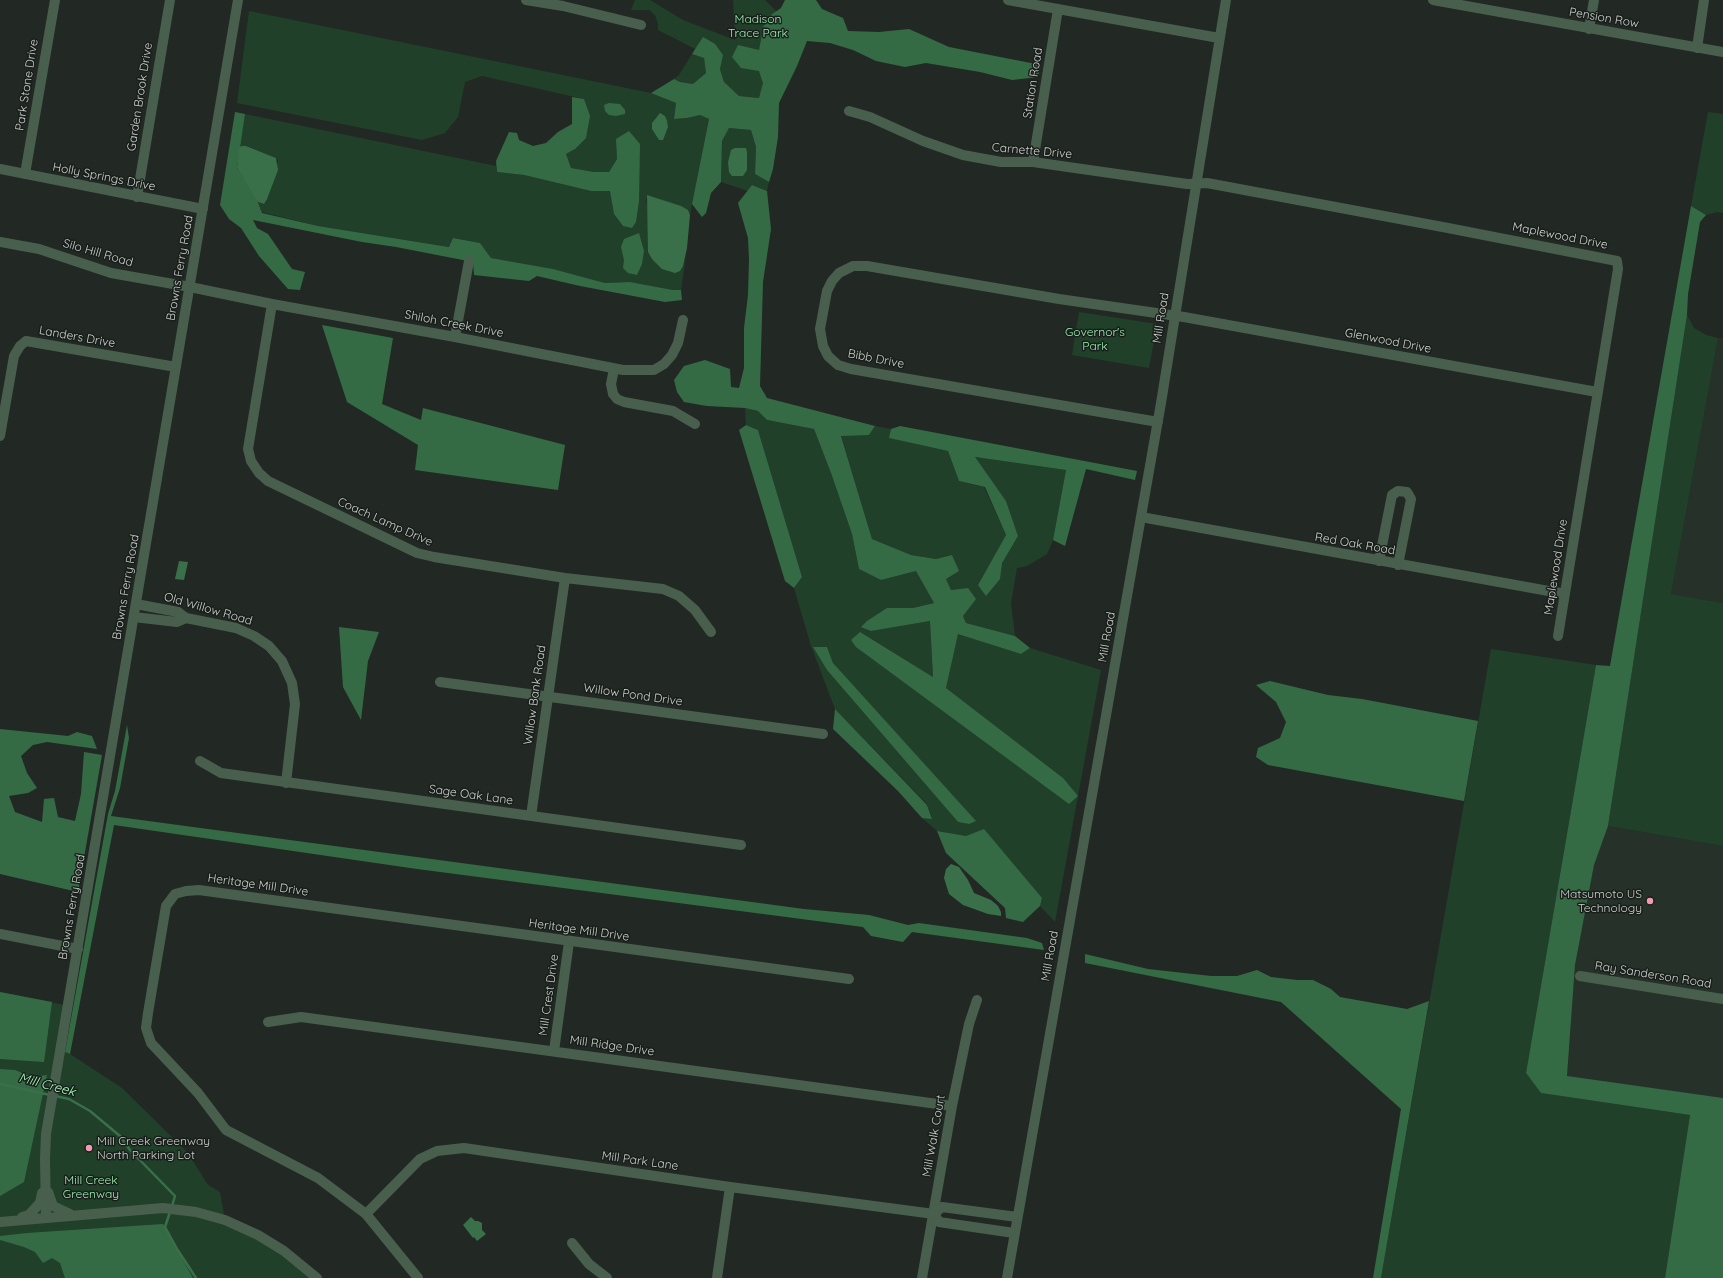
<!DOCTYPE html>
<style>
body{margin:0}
canvas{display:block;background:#222823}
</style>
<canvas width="1723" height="1278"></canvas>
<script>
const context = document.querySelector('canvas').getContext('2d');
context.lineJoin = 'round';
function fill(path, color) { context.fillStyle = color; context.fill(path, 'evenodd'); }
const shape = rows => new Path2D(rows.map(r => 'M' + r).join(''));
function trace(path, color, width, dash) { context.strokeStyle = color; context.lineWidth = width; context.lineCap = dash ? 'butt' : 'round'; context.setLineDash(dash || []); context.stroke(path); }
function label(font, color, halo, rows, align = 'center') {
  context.font = font + ' Quicksand,sans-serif'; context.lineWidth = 3; context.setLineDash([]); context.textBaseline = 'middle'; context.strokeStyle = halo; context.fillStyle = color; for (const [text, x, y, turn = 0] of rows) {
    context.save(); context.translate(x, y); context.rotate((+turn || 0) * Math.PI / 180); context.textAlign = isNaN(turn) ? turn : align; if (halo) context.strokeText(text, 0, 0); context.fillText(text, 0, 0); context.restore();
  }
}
const built = shape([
 [1718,338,1723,338,1723,603,1671,594],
 [1608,826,1723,846,1723,1098,1567,1077,1575,965,1594,865]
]);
const green = shape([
 [635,0,650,0,683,20,735,40,733,0,765,0,784,19,759,98,739,96,724,82,720,69,721,62,658,30,658,24,655,15,649,10,631,10],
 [249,11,651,93,676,103,674,119,687,118,700,115,709,119,690,215,688,210,651,196,646,199,648,210,648,252,683,266,686,255,681,290,673,290,630,282,605,283,553,269,491,258,480,243,453,238,450,247,318,226,262,212,258,202,263,204,278,161,276,158,246,146,241,146,239,149,245,114,496,166,497,172,524,175,591,191,611,191,614,214,623,226,616,139,617,159,609,172,594,172,571,168,566,154,575,149,584,99,482,76,465,82,458,117,445,133,422,140,237,103],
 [692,54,704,58,706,73,693,84,680,82,674,79,679,75],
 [1708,112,1723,114,1723,213,1717,212,1706,215,1691,206],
 [729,128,751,130,756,147,755,174,769,182,767,191,752,185,748,191,721,182,722,141],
 [731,151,747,152,747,170,728,162],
 [1079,312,1157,324,1149,368,1072,355],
 [1687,315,1694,328,1706,335,1718,338,1671,594,1723,603,1723,846,1608,826],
 [745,408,758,411,767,420,814,429,831,473,852,534,859,569,881,580,916,571,934,603,913,608,887,608,871,631,930,621,933,677,860,632,1063,778,946,688,958,633,1021,654,1030,648,1101,670,1055,922,1040,906,1042,898,966,836,937,831,922,818,932,818,927,804,835,709,811,646,794,588,802,577,758,430,746,425],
 [813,647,827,647,833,663,969,824,958,822,827,670],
 [875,426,891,429,890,438,948,451,959,481,984,487,1006,535,978,585,1000,579,1001,563,1018,536,1006,501,974,457,1066,470,1053,540,1047,554,1027,566,1017,568,1011,603,1015,636,966,623,963,616,968,588,951,590,946,579,952,555,936,559,911,555,872,539,841,435,869,435],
 [1491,649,1596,665,1526,1073,1541,1093,1690,1115,1665,1278,1381,1278],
 [0,992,69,1006,61,1051,70,1054,122,1088,188,1153,208,1185,220,1192,225,1220,258,1235,317,1278,0,1278]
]);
const forest = shape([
 [785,0,816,0,822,9,843,18,848,31,879,32,909,29,949,47,1041,65,1038,77,1012,80,980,72,926,63,905,67,876,61,853,50,830,43,807,41,797,66,779,103,778,137,773,169,769,182,755,174,756,147,751,130,729,128,722,141,721,182,711,193,706,213,702,217,692,204,709,119,700,115,687,118,674,119,676,103,651,93,674,79,680,82,693,84,706,73,704,58,692,54,703,37,715,44,723,55,720,69,724,82,739,96,759,98,763,83,759,71,741,68,732,57,738,45,759,50,765,19,781,8],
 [572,97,584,99,590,116,586,138,575,149,566,154,571,168,594,172,609,172,617,159,616,139,629,131,640,144,639,201,636,222,632,228,623,226,614,214,610,191,591,191,524,175,497,172,496,161,509,132,517,133,519,140,533,146,546,143,558,132,572,124],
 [609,103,620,104,625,110,625,114,616,116,609,115,605,111,604,105],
 [235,112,245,114,237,168,256,197,262,213,318,226,449,247,453,238,480,243,491,258,553,269,605,283,630,282,673,290,681,290,682,300,665,302,580,286,537,276,529,281,474,275,473,262,396,247,362,242,253,220,257,228,268,234,292,269,305,272,300,290,288,289,259,256,241,228,229,219,220,205],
 [752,185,767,191,771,229,763,282,760,386,767,398,875,426,869,435,841,436,872,539,911,555,936,559,952,555,959,571,946,579,951,590,968,588,976,599,963,616,966,623,1015,636,1030,648,1021,654,958,634,946,688,1063,778,1078,796,1069,804,856,647,851,640,860,632,933,677,930,621,871,631,861,627,867,621,887,608,913,608,934,603,916,571,881,580,859,569,852,534,831,473,814,429,767,420,758,411,745,408,707,406,684,402,677,392,674,380,684,366,705,360,730,369,731,387,739,388,744,368,744,328,748,295,749,259,748,238,738,203],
 [1691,206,1706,215,1700,222,1688,294,1687,315,1608,826,1594,865,1575,965,1567,1076,1723,1098,1723,1278,1665,1278,1690,1115,1541,1093,1526,1073,1596,665,1610,666],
 [639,233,644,251,642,264,637,275,628,273,623,268,624,260,621,247,624,239],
 [322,325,393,338,382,404,421,420,423,408,565,445,558,490,415,470,418,445,347,402],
 [746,425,758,430,802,577,794,588,785,581,739,430],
 [900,426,1137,471,1135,480,1086,469,1065,546,1053,540,1066,470,975,457,1006,501,1018,536,1002,563,1000,579,986,596,978,585,1006,535,985,487,959,481,948,451,889,438,891,429],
 [339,627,379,632,368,661,361,720,343,687],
 [813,647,827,647,833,663,976,821,969,824,958,822,827,670],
 [1270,681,1328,695,1362,699,1478,721,1464,801,1268,765,1256,757,1258,748,1280,738,1286,722,1276,702,1256,685],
 [835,709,927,805,932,819,922,818,898,791,833,729],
 [127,725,129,738,120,788,111,816,804,909,869,915,908,925,919,923,1027,938,1042,943,1044,950,912,932,903,942,871,936,863,927,417,869,114,825,70,1054,65,1052,108,814,115,791],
 [0,729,68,736,77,732,92,736,97,749,47,742,33,745,21,756,27,773,37,788,28,793,9,796,15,812,42,822,44,799,54,798,58,817,75,821,81,794,84,752,102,755,78,892,0,874],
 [984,829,1042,898,1040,906,1023,922,1006,918,1005,908,946,853,937,831,966,836],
 [1085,954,1148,969,1211,976,1237,976,1257,970,1271,977,1297,980,1313,980,1331,989,1340,997,1407,1009,1429,1001,1381,1278,1373,1278,1401,1109,1281,1002,1085,963],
 [0,992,52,1002,44,1062,0,1059],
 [0,1069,15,1070,32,1077,47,1075,24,1182,0,1196],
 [163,1224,193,1278,65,1278,60,1263,52,1258,43,1263,35,1252,24,1247,0,1240,0,1236,27,1233]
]);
const water = shape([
 [660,113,665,116,667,121,668,127,663,140,659,140,652,129,652,123],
 [241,146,246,146,276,158,278,170,267,199,264,204,258,202,237,168,239,149],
 [735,148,746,148,747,152,747,170,743,176,732,176,729,172,728,162,731,150],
 [647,195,681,206,688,210,690,215,687,248,683,266,680,271,675,273,662,269,652,259,648,252],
 [179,561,188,562,184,580,175,579],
 [951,864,959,867,968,880,974,893,991,900,998,906,1001,912,1001,916,988,914,963,905,949,894,944,878,946,869],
 [471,1217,475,1221,478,1221,482,1223,482,1230,486,1234,477,1241,474,1237,473,1238,463,1225]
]);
const stream = shape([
 [0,1084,50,1095],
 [55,1096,69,1099,90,1111,120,1136,130,1150,175,1196,172,1206],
 [170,1212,165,1227,177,1249,196,1278]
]);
const minor = shape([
 [526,0,563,6,641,25],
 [1008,0,1219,38],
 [1433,0,1723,52],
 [1589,29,1594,0],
 [1697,48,1704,0],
 [849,111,870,117,923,141,963,155,1001,162,1033,162,1187,184,1207,183,1448,228,1617,261,1618,269,1558,636],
 [1033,162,1058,9],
 [0,169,203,209],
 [25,174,55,0],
 [137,197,170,0],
 [0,242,39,249,111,273,190,287,272,304,455,337,623,370,654,370,664,364,672,355,678,343,683,320],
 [272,304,248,449,251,461,259,473,268,481,417,553,434,557,565,578,663,589,679,596,695,610,711,632],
 [455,337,469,261],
 [614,369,611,384,613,394,617,399,624,402,673,411,695,424],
 [1158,422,851,369,838,365,828,356,823,346,820,329,827,291,832,281,839,273,853,266,867,266,1059,299,1184,317,1597,392],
 [0,436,14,356,20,346,26,341,176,367],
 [1141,517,1565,594],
 [1379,561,1392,495,1398,491,1407,492,1411,499,1398,565],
 [136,604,178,612,186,618,236,628,254,636,269,646,282,661,292,683,295,704,286,783],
 [134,617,177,622,186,618],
 [440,682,823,734],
 [200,761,221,773,741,845],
 [531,816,565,578],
 [0,934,78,949],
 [1580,976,1723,999],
 [268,1022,301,1017,952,1106],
 [554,1051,569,942],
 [48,1192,53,1206,70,1214],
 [366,1214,420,1159,437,1151,464,1148,730,1187,934,1214,942,1207,1017,1217],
 [934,1214,939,1222,1014,1233],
 [22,1217,29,1215,40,1203,42,1193],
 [46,1217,45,1158,46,1134,238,0],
 [0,1222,163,1208,196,1212,225,1220,258,1235,284,1251,317,1278],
 [572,1243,589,1264,607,1278],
 [418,1278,366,1214,318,1178,226,1130,198,1093,151,1043,146,1028,148,1013,166,906,175,894,186,891,199,890,849,979],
 [717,1278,730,1187],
 [922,1278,952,1106,969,1024,977,1000],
 [1007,1278,1161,403,1226,0]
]);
const markers = [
 [1650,901,4,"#f19ab3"],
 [89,1148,4,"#f19ab3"]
];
const streetNames = [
 ["Pension Row",1604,18,10],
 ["Station Road",1033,83,-81],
 ["Park Stone Drive",27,85,-81],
 ["Garden Brook Drive",140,97,-81],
 ["Carnette Drive",1032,151,5],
 ["Holly Springs Drive",104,177,11],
 ["Maplewood Drive",1560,236,11],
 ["Silo Hill Road",98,253,16],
 ["Browns Ferry Road",180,268,-80],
 ["Mill Road",1161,318,-81],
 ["Shiloh Creek Drive",454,324,11],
 ["Landers Drive",77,337,10],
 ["Glenwood Drive",1388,341,11],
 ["Bibb Drive",876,359,11],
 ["Coach Lamp Drive",385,522,24],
 ["Red Oak Road",1355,544,10],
 ["Maplewood Drive",1556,567,-81],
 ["Browns Ferry Road",126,587,-80],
 ["Old Willow Road",208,609,16],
 ["Mill Road",1107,637,-80],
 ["Willow Bank Road",535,695,-82],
 ["Willow Pond Drive",633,695,8],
 ["Sage Oak Lane",471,795,8],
 ["Heritage Mill Drive",258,885,8],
 ["Browns Ferry Road",72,907,-80],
 ["Heritage Mill Drive",579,930,8],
 ["Mill Road",1050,956,-80],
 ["Ray Sanderson Road",1653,975,9],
 ["Mill Crest Drive",549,995,-82],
 ["Mill Ridge Drive",612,1046,8],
 ["Mill Walk Court",934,1136,-80],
 ["Mill Park Lane",640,1161,8]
];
const parkNames = [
 ["Madison",758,19],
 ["Trace Park",758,33],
 ["Governor's",1095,332],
 ["Park",1095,346],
 ["Mill Creek",91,1180],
 ["Greenway",91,1194]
];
const poiNames = [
 ["Matsumoto US",1642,894],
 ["Technology",1642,908],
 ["Mill Creek Greenway",97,1141,"left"],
 ["North Parking Lot",97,1155,"left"]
];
const waterNames = [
 ["Mill Creek",47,1085,15]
];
fill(built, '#263229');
fill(green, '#204029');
fill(forest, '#346b44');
fill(water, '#3a7049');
trace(stream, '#3a7049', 2.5);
trace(minor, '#495f4e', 10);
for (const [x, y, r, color] of markers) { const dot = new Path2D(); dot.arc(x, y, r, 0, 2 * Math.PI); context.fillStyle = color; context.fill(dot); trace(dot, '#181e1a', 1.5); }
label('12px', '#ced2cf', '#181e1a', streetNames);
label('12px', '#9deeb2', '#181e1a', parkNames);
label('12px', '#ced2cf', '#181e1a', poiNames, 'right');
label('italic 13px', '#a8fabd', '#181e1a', waterNames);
</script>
